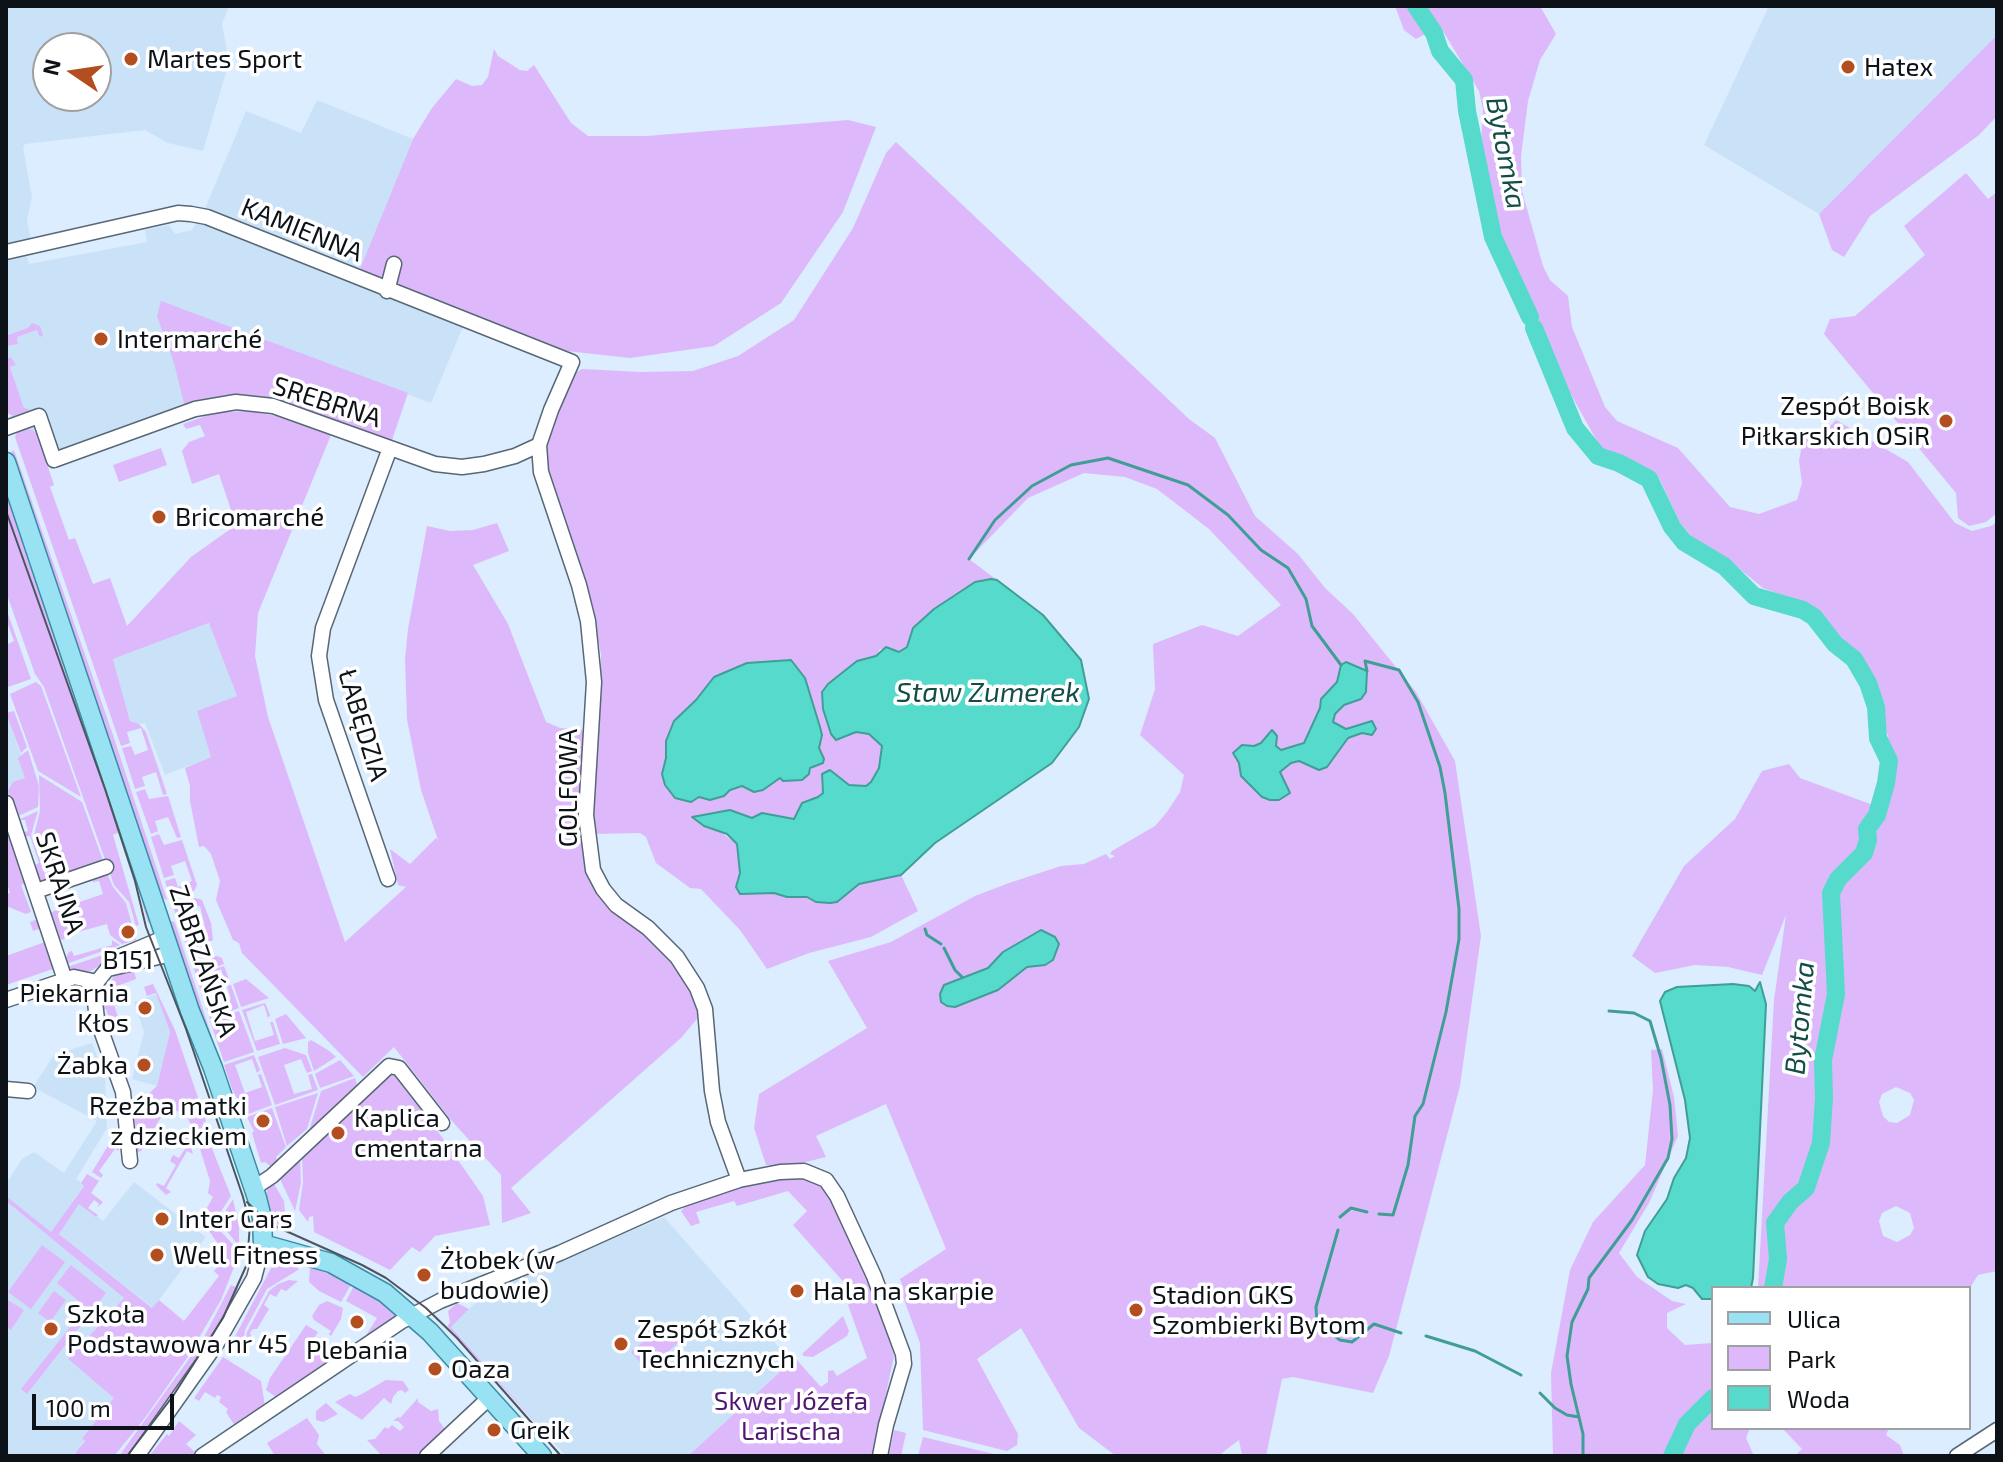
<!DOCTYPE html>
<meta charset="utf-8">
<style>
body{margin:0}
#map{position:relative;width:2003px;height:1462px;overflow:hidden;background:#dbedfe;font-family:"Exo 2",sans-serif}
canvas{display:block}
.frame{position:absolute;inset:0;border:8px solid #0c1217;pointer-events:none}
.legend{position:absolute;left:1711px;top:1286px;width:260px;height:144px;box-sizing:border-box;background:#fff;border:2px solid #9ea0a2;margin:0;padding:10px 14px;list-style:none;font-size:24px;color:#0c1217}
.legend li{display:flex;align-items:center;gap:16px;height:40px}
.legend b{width:40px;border:2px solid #9ea0a2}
.north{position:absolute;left:32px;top:32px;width:80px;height:80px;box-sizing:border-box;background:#fff;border:2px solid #9ea0a2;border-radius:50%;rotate:283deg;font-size:22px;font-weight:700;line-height:32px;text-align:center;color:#0c1217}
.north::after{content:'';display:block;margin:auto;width:28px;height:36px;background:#b34e20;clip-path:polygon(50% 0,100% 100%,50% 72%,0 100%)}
.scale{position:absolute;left:32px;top:1394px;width:142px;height:36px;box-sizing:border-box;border:4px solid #0c1217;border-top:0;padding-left:10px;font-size:24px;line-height:28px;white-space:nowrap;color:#0c1217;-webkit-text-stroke:6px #fff;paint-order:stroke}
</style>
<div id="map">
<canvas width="2003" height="1462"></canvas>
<div class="frame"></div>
<ul class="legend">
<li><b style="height:10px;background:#98e2f4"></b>Ulica</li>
<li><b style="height:22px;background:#ddb9fb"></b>Park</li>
<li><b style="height:22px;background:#56dacc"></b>Woda</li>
</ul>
<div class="north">N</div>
<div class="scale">100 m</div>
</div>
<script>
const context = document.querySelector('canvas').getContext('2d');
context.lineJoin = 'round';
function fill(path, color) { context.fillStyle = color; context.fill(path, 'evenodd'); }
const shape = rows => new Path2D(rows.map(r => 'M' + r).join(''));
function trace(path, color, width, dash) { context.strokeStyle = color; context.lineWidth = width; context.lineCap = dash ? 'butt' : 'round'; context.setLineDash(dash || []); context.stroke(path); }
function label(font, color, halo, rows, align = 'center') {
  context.font = font + ' "Exo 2",sans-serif'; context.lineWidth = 7; context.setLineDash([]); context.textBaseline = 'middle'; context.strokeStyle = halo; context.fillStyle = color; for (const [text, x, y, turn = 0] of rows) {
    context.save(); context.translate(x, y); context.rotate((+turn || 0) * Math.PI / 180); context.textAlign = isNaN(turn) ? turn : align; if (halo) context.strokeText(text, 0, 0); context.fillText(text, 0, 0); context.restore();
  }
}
const built = shape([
 [6,6,229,6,222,24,229,62,203,151,168,143,145,130,25,144,23,148,32,197,27,220,31,240,6,246],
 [48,48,96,48,96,96,48,96],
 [1769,6,1997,6,1997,35,1819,214,1704,145],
 [317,100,413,139,356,280,465,322,431,403,161,302,185,408,45,458,37,434,33,430,27,429,17,432,11,416,24,408,10,367,11,357,6,359,6,344,18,344,17,337,37,330,39,326,9,335,6,338,6,258,26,254,29,264,147,242,145,230,169,225,175,234,192,230,204,211,246,111,301,133],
 [210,623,237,696,211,757,165,775,145,723,139,724,130,721,113,659],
 [6,712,21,755,24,754,35,790,6,800],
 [157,994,170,1032,157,1086,132,1079,144,1032,134,1002],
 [92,1043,105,1077,107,1128,76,1179,84,1185,51,1233,6,1196,6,1184,22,1159,34,1152,64,1173,97,1121,33,1087,54,1055],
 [134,1182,206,1237,153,1308,59,1234,79,1203,103,1221],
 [6,1201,124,1298,68,1359,115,1398,82,1437,85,1440,72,1456,6,1456],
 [664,1217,791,1361,688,1456,566,1456,451,1326,486,1293]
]);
const green = shape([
 [1395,6,1540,6,1556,34,1540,60,1528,101,1521,156,1522,191,1543,266,1550,280,1568,296,1572,327,1605,407,1617,421,1678,448,1730,507,1759,514,1797,500,1802,483,1799,461,1802,445,1810,434,1826,430,1836,420,1908,462,1955,523,1972,531,1991,526,1997,522,1997,1271,1978,1275,1969,1289,1758,1288,1774,1000,1786,915,1762,975,1728,967,1695,965,1655,973,1632,956,1684,866,1735,819,1762,771,1789,764,1800,778,1873,805,1864,832,1861,851,1834,877,1827,901,1831,939,1831,993,1823,1043,1817,1059,1820,1118,1828,1120,1825,1060,1830,1047,1840,984,1834,893,1840,880,1867,854,1871,842,1871,827,1879,816,1890,789,1892,772,1888,736,1864,661,1844,643,1815,608,1763,588,1725,557,1694,540,1679,521,1659,478,1625,457,1603,452,1563,380,1498,235,1481,141,1483,109,1479,91,1440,26,1416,39,1404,30],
 [1896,1087,1910,1093,1914,1100,1910,1115,1897,1123,1889,1122,1883,1116,1879,1102,1882,1094],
 [1896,1206,1910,1213,1914,1228,1910,1235,1897,1242,1883,1236,1879,1221,1882,1213],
 [1997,35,1997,116,1979,135,1870,216,1844,257,1832,250,1819,214],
 [494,49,498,56,520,70,527,71,534,65,571,123,588,136,646,136,848,120,876,127,843,212,781,303,714,346,630,358,548,349,358,274,413,139,432,108,456,79,472,86,482,85,488,77],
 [896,142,1189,419,1215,438,1255,516,1298,554,1325,588,1353,614,1416,692,1455,761,1481,936,1460,1086,1389,1356,1373,1393,1293,1377,1282,1379,1266,1456,1242,1456,1239,1440,1218,1456,1116,1456,1079,1428,1021,1328,977,1359,1018,1434,1017,1445,1007,1451,923,1430,920,1343,900,1289,903,1287,900,1279,946,1249,886,1104,816,1136,826,1157,782,1168,766,1165,754,1128,759,1094,867,1028,828,961,891,942,975,896,1009,883,1061,866,1084,864,1106,854,1110,859,1115,856,1110,854,1112,851,1155,826,1167,812,1180,792,1184,775,1140,735,1155,689,1153,644,1202,625,1238,636,1281,605,1209,529,1157,489,1125,477,1084,473,1028,498,969,559,997,580,975,582,952,596,913,628,907,647,899,652,880,649,876,656,857,661,828,684,823,709,831,734,842,739,856,732,869,734,882,746,879,768,871,782,866,786,849,785,835,773,821,783,823,792,818,797,802,803,794,819,786,820,769,813,752,818,730,810,697,815,737,844,740,873,736,887,743,895,758,892,774,893,787,897,807,897,830,903,837,902,859,884,901,875,918,911,871,937,809,953,767,969,740,930,701,889,690,888,656,863,646,837,640,833,592,834,597,721,601,686,601,654,588,588,546,470,545,447,548,432,575,373,582,369,641,372,693,371,738,356,794,320,853,228,886,153],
 [798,668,805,678,822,735,814,766,802,780,788,781,780,778,763,790,754,792,742,786,730,790,724,796,711,800,699,797,691,802,675,798,662,774,666,758,696,700,714,677],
 [1966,173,1988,199,1997,192,1997,513,1986,522,1969,526,1958,518,1956,493,1824,334,1830,319,1855,316,1925,255,1904,226],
 [161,301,408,393,391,443,274,402,185,408,174,363,157,316],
 [32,323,40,326,43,335,40,337,37,330,17,337,18,344,7,346,8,335,28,328],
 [11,357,16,365,10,367,24,408,29,409,27,412,13,416,6,412,6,359],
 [249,411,276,416,331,435,258,613,255,656,268,717,345,942,406,887,398,885,390,849,410,864,436,838,438,840,421,790,407,719,405,659,408,629,427,526,450,531,473,530,497,523,509,551,473,565,508,624,546,722,560,728,585,730,582,838,587,864,688,980,702,1013,681,1038,511,1188,531,1213,502,1223,501,1175,451,1120,394,1047,363,1077,242,953,239,943,233,940,216,900,220,881,211,854,204,846,199,847,190,801,190,786,185,768,211,757,197,711,237,696,209,623,113,659,130,721,139,724,146,732,167,794,163,795,156,772,142,777,145,786,135,789,122,748,131,746,135,755,148,750,141,728,127,732,130,743,121,746,15,437,17,432,27,429,33,430,37,434,54,485,50,487,69,540,75,538,93,584,110,578,127,626,191,557,236,525,219,474,192,484,182,451,189,442,205,436,200,425,186,429,183,424,217,412],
 [161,448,167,465,119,482,113,465],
 [14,450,113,735,167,900,160,897,32,517,11,452],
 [6,498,11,499,129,848,150,922,148,923,121,831,113,835,139,925,136,926,129,902,114,885,44,687,35,674,6,592],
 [6,608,31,679,8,687,6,645,14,641,6,619],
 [36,682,41,686,81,797,38,771,10,694],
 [14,711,27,747,21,753,6,713],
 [28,750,39,786,38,807,16,817,8,791,13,782,25,778,18,758],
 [39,775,82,802,105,866,50,882,34,835,40,811],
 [145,789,149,799,168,796,181,837,177,838,168,817,155,821,158,831,151,834,136,792],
 [38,811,31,835,48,883,40,885,33,866,39,863,30,836,23,837,22,833,28,831,25,820,18,820],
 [6,824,28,882,21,885,31,912,26,914,6,906,6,894,10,893,6,880],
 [159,834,164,845,182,840,197,885,194,891,171,899,165,881,175,878,178,887,192,881,185,861,171,866,174,875,164,878,151,837],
 [106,871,113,887,126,903,136,940,122,944,110,935,107,924,67,935,63,940,60,939,51,912,103,894,99,881,93,882,91,876],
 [196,898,202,900,211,923,213,940,195,948,199,961,217,956,222,958,224,964,196,975,180,926,189,922,192,931,205,927,200,906,186,909,188,918,178,921,173,906],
 [35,920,39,922,55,964,53,969,6,985,6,956,45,942,41,928,33,931,30,922],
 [173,921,175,923,220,1062,200,1015,168,923],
 [112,940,120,945,66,964,65,959,69,952,72,951,74,956,112,945],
 [130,946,91,971,74,973,67,967],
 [224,966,230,982,226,984,221,969,204,976,213,1005,231,999,227,986,231,985,239,1008,210,1019,196,976],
 [133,967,136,979,109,989,118,1017,109,1017,106,1009,104,1009,103,1000,108,984,116,974],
 [246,979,269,998,241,1007,233,984],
 [153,984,175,1030,206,1121,203,1123,205,1130,197,1132,199,1146,186,1113,172,1110,161,1117,141,1151,137,1152,134,1140,137,1141,133,1103,136,1099,144,1098,157,1086,170,1032,156,993,147,996,144,987],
 [265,1003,270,1015,268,1018,264,1005,246,1012,255,1041,274,1035,270,1022,273,1022,280,1044,257,1051,242,1010],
 [239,1011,254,1052,224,1062,210,1021],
 [286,1014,306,1038,283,1044,275,1019],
 [311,1040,328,1050,336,1057,314,1071,308,1053,308,1042],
 [285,1048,306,1055,312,1071,307,1073,301,1059,284,1065,294,1094,312,1089,308,1075,312,1074,318,1090,275,1105,258,1057],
 [1662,1049,1674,1097,1678,1136,1649,1203,1619,1253,1637,1277,1672,1301,1686,1304,1667,1313,1667,1328,1685,1345,1713,1343,1713,1428,1750,1428,1746,1438,1754,1456,1553,1456,1551,1373,1570,1270,1593,1222,1645,1165,1653,1090,1651,1050],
 [254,1055,260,1070,257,1073,252,1059,235,1065,245,1093,262,1087,258,1075,261,1074,272,1105,246,1115,232,1089,224,1065],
 [340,1060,354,1076,320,1088,315,1074],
 [390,1070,439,1133,483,1196,490,1225,435,1236,420,1252,412,1247,390,1270,314,1232,313,1216,309,1217,308,1222,299,1210,303,1183,302,1156],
 [355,1078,358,1088,309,1131,321,1091],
 [318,1093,307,1129,287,1146,275,1107],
 [272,1108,286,1147,276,1157,278,1161,274,1169,265,1162,261,1163,252,1133,254,1131,247,1117],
 [120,1126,119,1151,115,1149,99,1171,103,1175,101,1178,92,1172],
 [184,1138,188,1138,193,1154,187,1151,166,1188,171,1192,166,1195,156,1185,157,1183,164,1186,176,1165,170,1161,173,1155,179,1158,188,1144,182,1140],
 [211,1146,231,1196,220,1213,205,1226,200,1220,213,1197,208,1193,210,1181,200,1149],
 [300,1158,301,1183,295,1211,280,1179],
 [87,1174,99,1181,91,1193,103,1202,98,1207,99,1204,94,1200,88,1208,98,1215,96,1217,79,1204,59,1234,152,1308,159,1300,184,1321,219,1276,214,1271,224,1257,224,1252,209,1231,215,1225,238,1250,236,1262,221,1300,189,1355,145,1418,114,1456,79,1456,75,1453,85,1441,82,1438,114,1398,68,1359,124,1298,6,1201,6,1196,51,1232,84,1186,81,1183],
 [778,1176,803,1176,818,1181,834,1202,878,1302,894,1356,873,1456,688,1456,795,1358,821,1387,828,1382,828,1371,833,1370,837,1376,867,1358,848,1305,856,1296,793,1225,807,1211,788,1191,737,1206,734,1201,696,1212,700,1223,691,1226,681,1211,689,1203],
 [273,1182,284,1201,286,1222,291,1232,275,1225,266,1196,267,1190],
 [233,1199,239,1227,239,1246,225,1229,226,1210],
 [42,1245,65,1262,31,1309,8,1292],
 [287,1261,301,1263,298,1270,267,1289,245,1330,243,1347,236,1349,230,1346,271,1268],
 [71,1265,106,1293,27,1394,21,1389,86,1307,57,1283],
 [310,1266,352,1283,341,1302,319,1291,309,1282],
 [247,1273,241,1290,221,1326,155,1424,130,1456,119,1456,202,1341,231,1285,240,1289],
 [289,1280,298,1281,286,1291,281,1289,276,1297,270,1294,264,1305,269,1309,257,1329,253,1329,250,1333,253,1340,245,1341,247,1332,269,1291,278,1284],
 [355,1284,398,1314,397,1318,363,1340,377,1318,346,1301],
 [54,1291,66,1300,50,1322,38,1313],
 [6,1299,24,1310,11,1330,6,1327],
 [327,1301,343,1308,341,1319,331,1336,329,1334,331,1331,314,1320,312,1316,319,1305],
 [457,1303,469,1309,451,1327,566,1456,447,1326,450,1323,448,1311],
 [843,1316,849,1331,847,1336,813,1357,804,1356,802,1354],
 [663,1324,679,1342,647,1370,631,1352],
 [306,1325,318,1332,311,1343,334,1360,277,1398,266,1390,270,1378],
 [223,1357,261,1381,265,1406,235,1426,226,1412,228,1409,219,1402,221,1397,217,1395,215,1398,205,1392,199,1401,194,1398],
 [386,1380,403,1381,409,1390,405,1393,402,1390,398,1391,393,1397,391,1404,384,1398,362,1420,335,1402,350,1394,355,1397,362,1394],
 [418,1398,418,1402,431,1411,438,1409,439,1421,445,1429,416,1456,382,1456,367,1440,375,1439,385,1427,388,1429,392,1425,400,1431,404,1427,398,1421,393,1421,398,1417,400,1418],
 [326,1403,338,1414,323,1422,316,1420,316,1411],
 [307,1418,319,1435,317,1444,326,1456,275,1456,267,1443],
 [179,1421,196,1435,186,1444,196,1453,192,1456,149,1456,167,1434,169,1436],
 [1782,1428,1889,1428,1886,1435,1900,1445,1904,1456,1795,1456,1802,1449],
 [894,1430,906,1433,901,1456,889,1456],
 [923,1437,1002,1456,918,1456]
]);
const water = shape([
 [991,579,997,580,1043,615,1081,660,1089,699,1079,727,1052,763,935,843,901,875,859,884,837,902,830,903,816,902,807,897,787,897,774,893,740,894,736,887,740,873,737,844,727,834,704,826,692,817,730,810,752,818,762,813,794,819,802,803,818,797,823,793,822,774,830,770,849,785,866,786,871,782,879,768,882,746,869,734,856,732,836,740,831,734,823,709,822,692,828,684,857,661,876,656,886,647,899,652,907,647,913,628,934,609,975,582,991,579],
 [791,660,805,678,820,727,822,735,819,748,824,759,823,763,810,768,809,774,802,780,783,781,780,778,763,790,754,792,742,786,730,790,724,796,710,800,699,797,691,802,675,798,665,785,662,774,666,758,666,741,674,721,696,700,714,677,747,663,791,660],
 [1346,662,1367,671,1366,692,1361,699,1344,705,1335,714,1333,722,1346,729,1372,721,1376,729,1372,735,1362,733,1348,738,1327,767,1319,770,1299,761,1291,763,1280,772,1290,793,1279,800,1270,800,1262,797,1241,776,1239,763,1233,753,1242,745,1254,746,1261,743,1272,730,1277,736,1276,746,1281,750,1304,743,1320,708,1321,699,1337,682,1341,665,1346,662],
 [1041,930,1055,937,1059,944,1053,960,1045,965,1027,967,998,990,955,1007,947,1006,941,1002,940,994,944,985,988,968,1003,952,1041,930],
 [1760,982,1766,1004,1753,1278,1751,1288,1713,1288,1713,1299,1702,1299,1693,1288,1686,1285,1678,1288,1658,1284,1648,1277,1637,1255,1645,1231,1667,1199,1674,1178,1686,1158,1690,1138,1685,1100,1660,1001,1665,992,1677,987,1733,984,1749,986,1755,991,1760,982]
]);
const stream = shape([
 [969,559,995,520,1032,486,1071,465,1108,458,1188,485,1228,515,1261,550,1288,568,1306,599,1312,626,1341,665],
 [1367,671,1365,661,1399,670,1418,702,1440,767,1445,793,1459,909,1459,939,1446,1012,1423,1104,1415,1116,1408,1165,1393,1215,1379,1214],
 [925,929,927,935,941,944],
 [944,948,955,970,962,977],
 [1340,1217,1351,1208,1367,1212],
 [1338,1230,1316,1307,1317,1323,1340,1340,1352,1342,1374,1324,1401,1333],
 [1426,1336,1475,1351,1521,1375],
 [1540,1393,1555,1408,1567,1415,1579,1417],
 [1583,1456,1583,1434,1571,1384,1567,1356,1572,1322,1588,1289,1589,1278,1632,1220,1668,1158,1672,1139,1670,1105,1661,1058,1650,1021,1634,1013,1609,1011]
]);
const river = shape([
 [1416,6,1434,33,1440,51,1464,80,1467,111,1493,237,1530,317],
 [1534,328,1575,428,1598,456,1619,463,1649,479,1672,527,1684,542,1724,566,1754,596,1803,610,1814,617,1835,644,1854,659,1868,683,1876,707,1878,738,1889,761,1886,783,1877,815,1867,829,1868,840,1864,853,1838,879,1831,893,1836,994,1823,1060,1824,1098,1821,1143,1806,1188,1790,1202,1775,1223,1778,1259,1773,1288],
 [1672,1456,1687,1424,1713,1398]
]);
const minor = shape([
 [6,252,178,213,191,214,207,217,572,362,551,410,539,445,541,472,579,585,588,621,594,682,586,815,593,870,603,889,616,905,648,928,677,957,697,988,705,1009,712,1091,718,1122,739,1180],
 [387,291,394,264],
 [6,428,39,416,54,460,195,409,236,402,273,406,435,464,462,467,484,464,515,456,539,445],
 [6,803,65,980],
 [388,879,326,700,319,656,323,628,390,448],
 [36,891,106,867],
 [108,969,171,954],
 [6,1000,74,977,97,982],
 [6,1089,28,1091],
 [130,1161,123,1092,97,1019,94,994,97,982,116,958,166,937],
 [254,1188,272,1176,389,1066,399,1068,442,1123],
 [137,1456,217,1343,254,1278,263,1244],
 [202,1456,402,1321,440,1301,560,1253,671,1203,739,1180,780,1172,804,1171,826,1180,837,1196,874,1276,903,1354,904,1364,886,1425,880,1456],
 [427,1456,489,1398],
 [1957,1456,1997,1430]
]);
const major = shape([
 [6,462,190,1011,213,1068,257,1198,262,1218,263,1244,331,1263,385,1293,430,1332,542,1456]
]);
const tram = shape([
 [6,511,105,789,135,881,146,927,186,1029,243,1197,250,1224,247,1264,223,1318,173,1396,127,1456],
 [247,1202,268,1223,362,1265,386,1278,426,1308,457,1338,561,1456]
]);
const markers = [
 [131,59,8,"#b34e20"],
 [1848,67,8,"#b34e20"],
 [101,339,8,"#b34e20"],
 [1946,421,8,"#b34e20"],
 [159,517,8,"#b34e20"],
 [128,932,8,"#b34e20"],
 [145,1008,8,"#b34e20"],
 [144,1065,8,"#b34e20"],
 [263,1121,8,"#b34e20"],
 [338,1133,8,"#b34e20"],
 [162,1219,8,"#b34e20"],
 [157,1255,8,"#b34e20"],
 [424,1275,8,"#b34e20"],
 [797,1291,8,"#b34e20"],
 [1136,1310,8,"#b34e20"],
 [357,1322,8,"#b34e20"],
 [51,1329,8,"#b34e20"],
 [621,1344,8,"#b34e20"],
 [435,1369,8,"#b34e20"],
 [494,1430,8,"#b34e20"]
];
const poiNames = [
 ["Martes Sport",147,59],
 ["Hatex",1864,67],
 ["Intermarché",117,339],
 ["Zespół Boisk",1930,406,"right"],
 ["Piłkarskich OSiR",1930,436,"right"],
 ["Bricomarché",175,517],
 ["B151",128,960,"center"],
 ["Piekarnia",129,993,"right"],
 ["Kłos",129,1023,"right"],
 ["Żabka",128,1065,"right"],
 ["Rzeźba matki",247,1106,"right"],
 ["z dzieckiem",247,1136,"right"],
 ["Kaplica",354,1118],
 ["cmentarna",354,1148],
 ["Inter Cars",178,1219],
 ["Well Fitness",173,1255],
 ["Żłobek (w",440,1260],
 ["budowie)",440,1290],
 ["Hala na skarpie",813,1291],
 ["Stadion GKS",1152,1295],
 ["Szombierki Bytom",1152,1325],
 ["Szkoła",67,1314],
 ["Podstawowa nr 45",67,1344],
 ["Zespół Szkół",637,1329],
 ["Technicznych",637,1359],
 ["Plebania",357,1350,"center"],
 ["Oaza",451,1369],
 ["Greik",510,1430]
];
const streetNames = [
 ["KAMIENNA",302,230,22],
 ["SREBRNA",327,402,18],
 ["ŁABĘDZIA",363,725,73],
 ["GOLFOWA",568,788,-90],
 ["SKRAJNA",60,883,72],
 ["ZABRZAŃSKA",203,961,71]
];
const parkNames = [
 ["Skwer Józefa",791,1401],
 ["Larischa",791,1431]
];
const waterNames = [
 ["Bytomka",1506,153,79],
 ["Staw Zumerek",988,693],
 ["Bytomka",1800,1018,-85]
];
fill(built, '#cae2f8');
fill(green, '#ddb9fb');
fill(water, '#56dacc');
trace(water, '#409e96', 2);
trace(stream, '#409e96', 3);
trace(river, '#56dacc', 18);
trace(minor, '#576776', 17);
trace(major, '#3a8ca1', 21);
trace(minor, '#fff', 14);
trace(major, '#98e2f4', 18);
trace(tram, '#4c565f', 2);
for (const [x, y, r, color] of markers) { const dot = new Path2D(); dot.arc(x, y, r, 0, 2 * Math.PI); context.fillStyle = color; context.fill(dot); trace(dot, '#fff', 3); }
label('26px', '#0c1217', '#fff', poiNames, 'left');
label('26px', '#0c1217', '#fff', streetNames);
label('26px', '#501771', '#fff', parkNames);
label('italic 28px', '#134d47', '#fff', waterNames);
</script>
